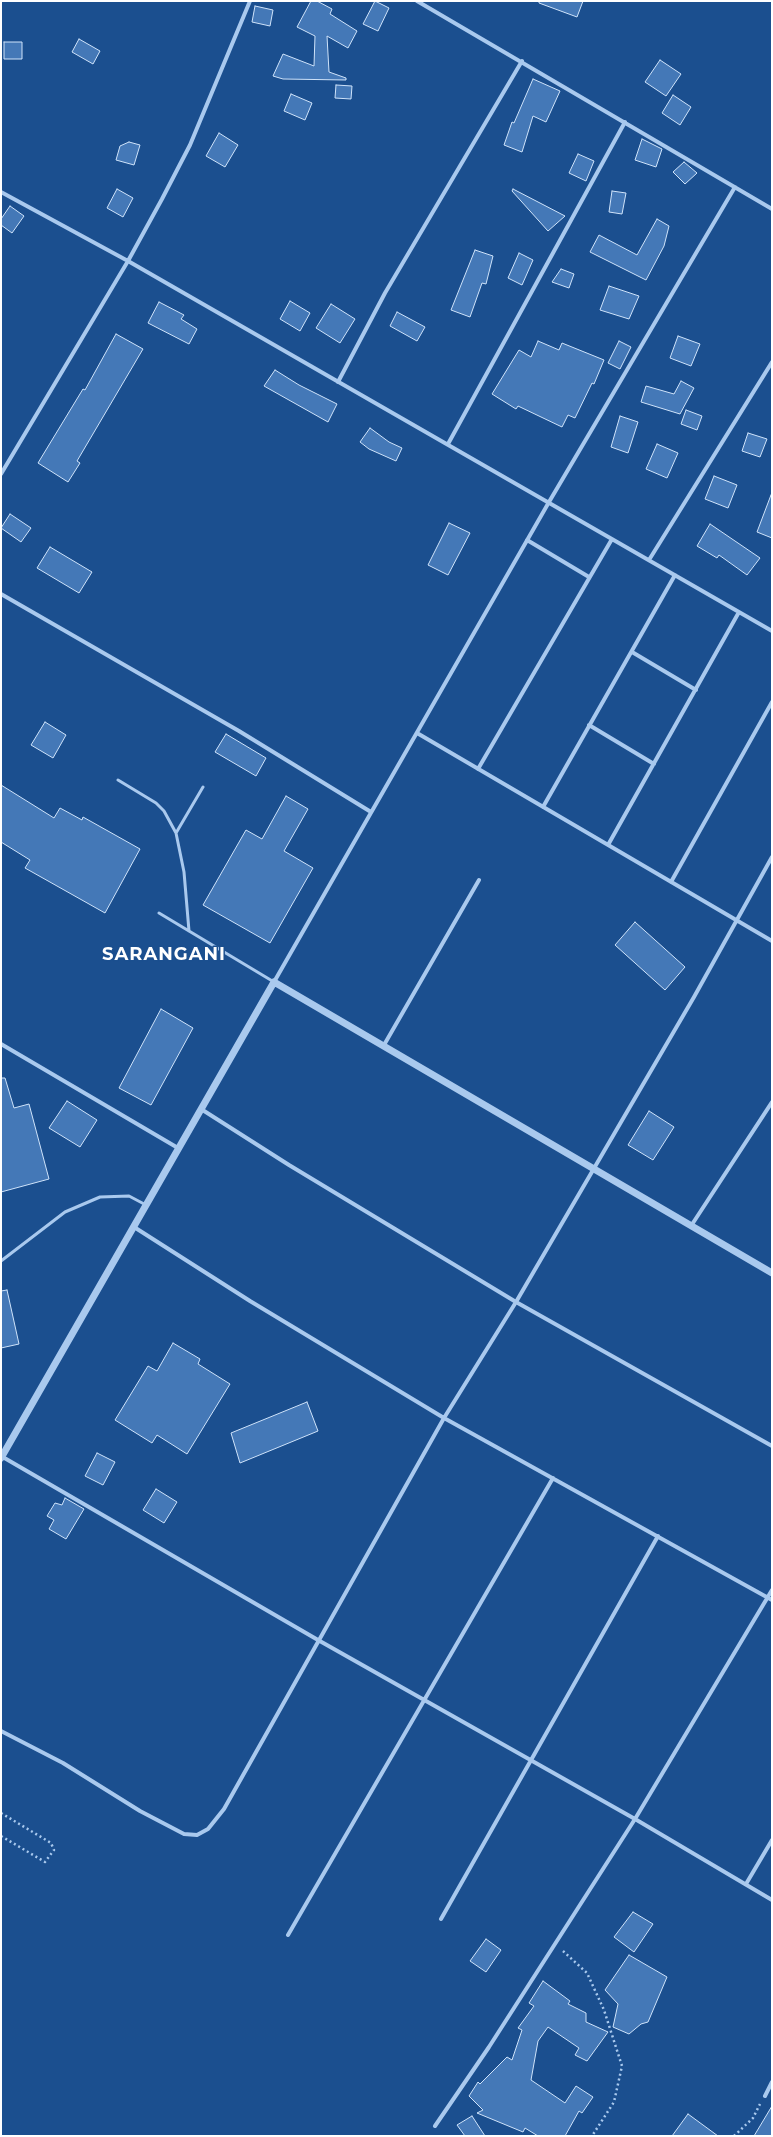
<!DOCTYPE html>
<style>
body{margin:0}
#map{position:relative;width:773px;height:2137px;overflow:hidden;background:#1b4f8f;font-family:Montserrat,sans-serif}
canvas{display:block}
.frame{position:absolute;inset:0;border:2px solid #fff;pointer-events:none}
</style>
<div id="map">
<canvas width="773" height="2137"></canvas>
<div class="frame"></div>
</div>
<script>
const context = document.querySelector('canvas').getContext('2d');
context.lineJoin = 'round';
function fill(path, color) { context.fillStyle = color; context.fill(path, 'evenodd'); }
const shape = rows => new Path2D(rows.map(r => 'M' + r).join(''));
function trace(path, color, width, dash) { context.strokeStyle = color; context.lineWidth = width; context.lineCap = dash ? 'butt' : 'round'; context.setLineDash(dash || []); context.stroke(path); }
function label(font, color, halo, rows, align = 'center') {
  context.font = font + ' Montserrat,sans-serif'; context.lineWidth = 3; context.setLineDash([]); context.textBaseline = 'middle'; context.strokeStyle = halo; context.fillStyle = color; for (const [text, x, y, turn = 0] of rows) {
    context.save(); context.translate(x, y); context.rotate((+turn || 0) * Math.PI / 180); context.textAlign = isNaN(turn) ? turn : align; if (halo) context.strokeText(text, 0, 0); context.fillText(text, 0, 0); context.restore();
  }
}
const building = shape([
 [311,1,317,1,332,9,330,14,357,31,348,48,327,36,329,72,346,78,346,80,283,79,273,76,283,54,314,66,315,36,297,27,311,1],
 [375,1,389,8,378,31,363,24,375,1],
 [539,1,583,1,577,17,539,3,539,1],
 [255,6,273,10,270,26,252,22,255,6],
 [79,39,100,51,93,64,72,52,79,39],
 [4,42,22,42,22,59,4,59,4,42],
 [660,60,681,74,666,96,645,82,660,60],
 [533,79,560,91,546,122,533,116,522,152,504,145,512,122,514,123,533,79],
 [336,85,352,86,351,99,335,98,336,85],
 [291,94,312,103,305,120,284,111,291,94],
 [673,95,691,107,680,125,662,113,673,95],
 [219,133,238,145,225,167,206,156,219,133],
 [642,139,662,149,656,167,635,160,642,139],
 [129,142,140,145,134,165,116,160,120,146,129,142],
 [578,154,594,161,586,181,569,173,578,154],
 [684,162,697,173,685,184,673,172,684,162],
 [117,189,133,198,123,217,107,208,117,189],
 [513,189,565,216,548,231,512,191,513,189],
 [612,191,626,193,622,214,609,212,612,191],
 [10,206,24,216,12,233,1,225,1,219,10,206],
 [657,219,669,226,664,246,646,280,590,252,599,235,637,255,657,219],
 [475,250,493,256,486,284,482,283,470,317,451,310,475,250],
 [519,253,533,260,522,285,508,278,519,253],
 [561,269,574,274,569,288,552,282,561,269],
 [609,286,639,296,629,319,600,310,609,286],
 [290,301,310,313,300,331,280,319,290,301],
 [159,302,184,315,181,319,197,329,189,344,148,323,159,302],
 [331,304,355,319,340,343,316,328,331,304],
 [397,312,425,327,417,341,390,326,397,312],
 [116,334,143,349,77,461,80,463,68,482,38,463,83,389,85,390,116,334],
 [678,336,700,344,691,366,670,358,678,336],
 [538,341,559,350,562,343,604,360,594,384,592,383,575,418,568,415,562,427,518,406,516,409,492,394,519,350,531,357,538,341],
 [619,341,631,347,620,369,608,363,619,341],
 [275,370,299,385,337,404,328,422,264,386,275,370],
 [681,381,694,388,680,414,641,402,646,386,674,394,681,381],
 [686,410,702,416,697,430,681,424,686,410],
 [620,416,638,422,628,453,611,447,620,416],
 [370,428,389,442,402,448,396,461,369,449,360,442,370,428],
 [748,433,767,439,760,457,742,451,748,433],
 [657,444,678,453,667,478,646,469,657,444],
 [714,476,737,485,728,508,705,499,714,476],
 [771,495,772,495,772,538,757,532,771,495],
 [10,514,31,528,21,542,1,528,10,514],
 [449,523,470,533,448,575,428,565,449,523],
 [710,524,760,558,747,575,719,555,717,558,697,546,710,524],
 [50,547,92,572,79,593,37,568,50,547],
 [45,722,66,735,53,758,31,745,45,722],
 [226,734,266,758,256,776,215,752,226,734],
 [1,785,54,818,60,808,82,820,83,817,140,849,105,913,25,868,30,860,1,842,1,785],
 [286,796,308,809,284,851,313,868,270,943,203,905,246,830,262,839,286,796],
 [635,922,685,967,665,990,615,945,635,922],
 [161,1009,193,1028,151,1105,119,1088,161,1009],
 [1,1078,5,1078,14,1108,29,1104,49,1179,1,1192,1,1078],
 [67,1101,97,1120,80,1147,49,1128,67,1101],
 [649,1111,674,1127,653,1160,628,1145,649,1111],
 [7,1290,19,1344,1,1348,1,1291,7,1290],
 [173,1343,200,1359,198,1364,230,1384,187,1454,157,1435,152,1443,115,1420,148,1366,157,1371,173,1343],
 [307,1402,318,1431,240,1463,231,1433,307,1402],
 [97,1453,115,1462,103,1485,85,1476,97,1453],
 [156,1489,177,1502,164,1523,143,1510,156,1489],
 [65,1498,84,1509,66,1539,49,1529,54,1520,47,1516,55,1503,62,1505,65,1498],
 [633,1912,653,1924,634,1952,614,1937,633,1912],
 [486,1939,501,1950,486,1972,470,1961,486,1939],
 [629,1955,667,1977,648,2022,641,2024,629,2034,613,2027,618,2004,605,1990,629,1955],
 [543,1981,570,2001,568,2004,586,2013,586,2022,608,2032,587,2061,575,2055,579,2048,548,2027,538,2041,531,2080,565,2103,576,2086,593,2097,582,2113,579,2111,565,2136,538,2136,525,2128,523,2132,477,2113,483,2110,469,2096,478,2082,480,2084,507,2057,512,2060,522,2030,518,2028,534,2006,529,2003,543,1981],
 [772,2106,772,2136,754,2136,772,2106],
 [688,2114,718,2136,672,2136,688,2114],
 [472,2116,485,2136,465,2136,457,2125,472,2116]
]);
const path = shape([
 [1,1813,51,1843,54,1850,45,1862,1,1836],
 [563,1951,587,1973,604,2010,622,2066,614,2102,592,2136],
 [734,2136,753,2118,760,2104]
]);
const service = shape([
 [118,780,156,803,164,811,176,833,184,872,189,931],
 [176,833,203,787],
 [159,913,274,982],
 [1,1261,65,1212,100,1197,129,1196,146,1205]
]);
const minor = shape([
 [417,1,772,209],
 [1,192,128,261,772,631],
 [338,382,385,293,522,61],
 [448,444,625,122],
 [1,474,128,261,162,199,190,145,250,1],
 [527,540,589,577],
 [649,560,772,362],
 [1,594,239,731,371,812],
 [632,652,696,690],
 [589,725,654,764],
 [417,733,772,941],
 [478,769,612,539],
 [543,807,675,575],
 [608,845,739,612],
 [671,882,772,702],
 [274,982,549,502,735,187],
 [1,1044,178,1148],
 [384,1045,479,880],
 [201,1109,289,1165,516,1302,772,1446],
 [691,1226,772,1102],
 [134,1227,250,1301,444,1418,772,1600],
 [1,1456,318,1640,635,1819,772,1900],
 [1,1731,63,1763,140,1811,184,1834,197,1835,208,1829,224,1809,444,1418,516,1302,694,997,772,857],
 [746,1884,772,1840],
 [441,1919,658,1536],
 [288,1935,553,1478],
 [765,2096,772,2082],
 [435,2126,489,2047,635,1819,772,1590]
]);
const tertiary = shape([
 [1,1458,274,982,772,1273]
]);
const districtNames = [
 ["SARANGANI",164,955]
];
fill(building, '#4478b7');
trace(building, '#cfe3fa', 1);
trace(path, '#a9c9ee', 2.5, [2, 3]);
trace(service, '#a9c9ee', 3);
trace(minor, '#a9c9ee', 4);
trace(tertiary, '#a9c9ee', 7);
context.letterSpacing = '1px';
label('bold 18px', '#fff', '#1b4f8f', districtNames);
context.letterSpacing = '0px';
</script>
